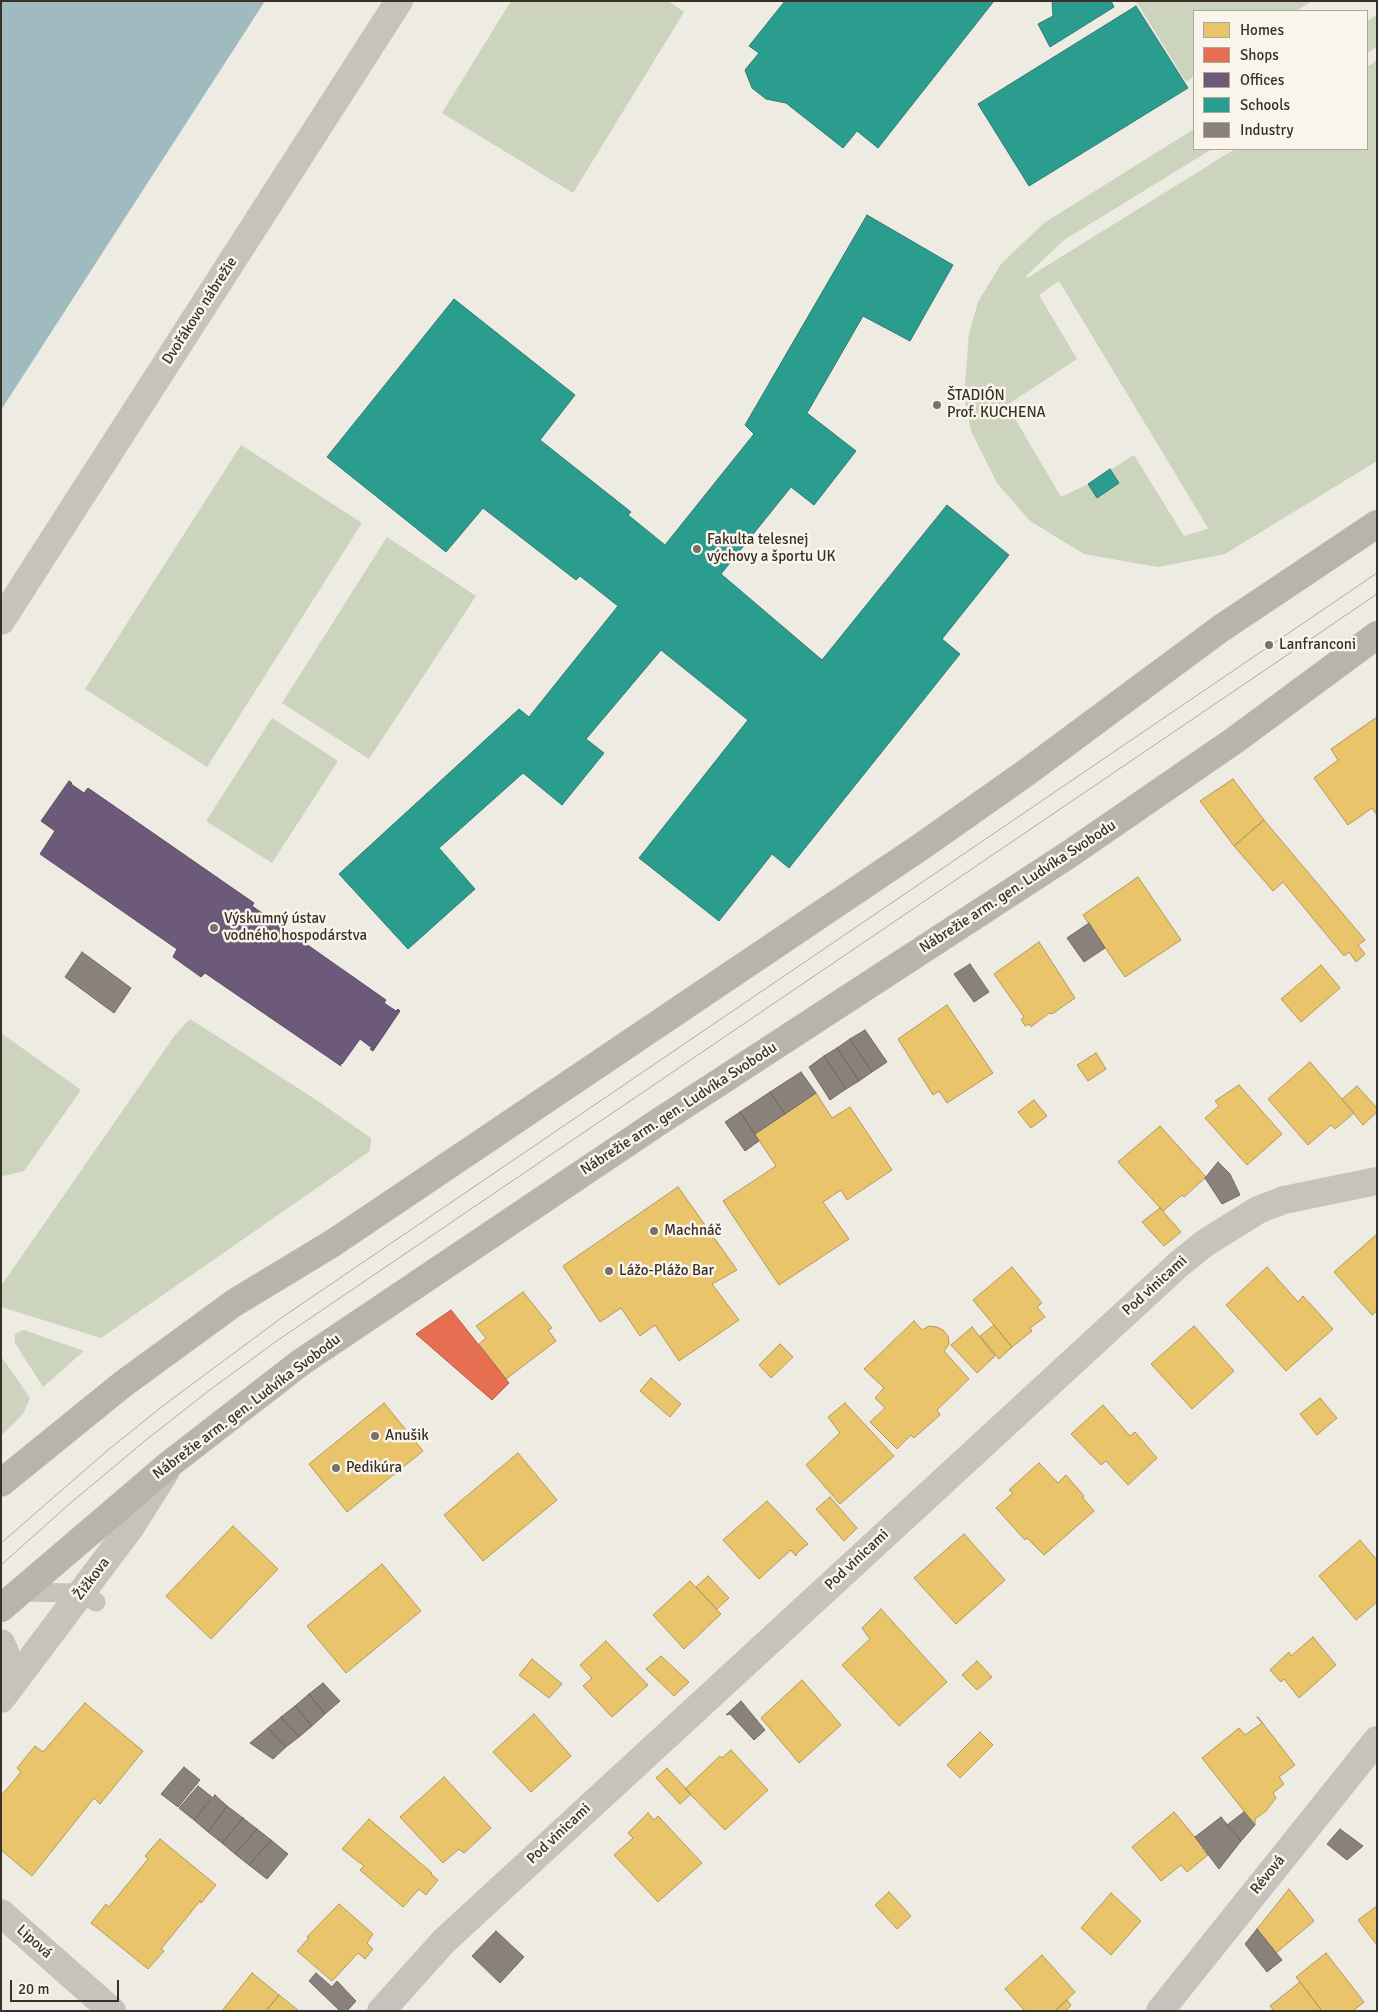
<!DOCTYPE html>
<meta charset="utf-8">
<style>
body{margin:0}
#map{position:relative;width:1378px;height:2012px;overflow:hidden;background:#eeebe3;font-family:Signika,sans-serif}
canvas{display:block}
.frame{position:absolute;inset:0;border:2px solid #39302a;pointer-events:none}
.legend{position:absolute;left:1193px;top:10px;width:175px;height:140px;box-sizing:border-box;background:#faf5eb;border:1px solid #ada69e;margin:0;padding:6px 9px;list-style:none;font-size:15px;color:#39302a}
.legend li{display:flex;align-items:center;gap:10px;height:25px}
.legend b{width:25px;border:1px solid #ada69e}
.scale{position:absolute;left:10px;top:1980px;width:109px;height:22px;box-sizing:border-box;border:2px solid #39302a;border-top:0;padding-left:6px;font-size:15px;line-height:18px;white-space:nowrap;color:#39302a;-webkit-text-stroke:4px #faf5eb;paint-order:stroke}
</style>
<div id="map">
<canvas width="1378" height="2012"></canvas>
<div class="frame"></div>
<ul class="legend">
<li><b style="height:14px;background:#e9c46a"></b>Homes</li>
<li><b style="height:14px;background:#e76f51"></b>Shops</li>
<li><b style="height:14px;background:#6d597a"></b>Offices</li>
<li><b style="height:14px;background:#2a9d8f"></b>Schools</li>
<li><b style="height:14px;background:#8a817c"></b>Industry</li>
</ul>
<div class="scale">20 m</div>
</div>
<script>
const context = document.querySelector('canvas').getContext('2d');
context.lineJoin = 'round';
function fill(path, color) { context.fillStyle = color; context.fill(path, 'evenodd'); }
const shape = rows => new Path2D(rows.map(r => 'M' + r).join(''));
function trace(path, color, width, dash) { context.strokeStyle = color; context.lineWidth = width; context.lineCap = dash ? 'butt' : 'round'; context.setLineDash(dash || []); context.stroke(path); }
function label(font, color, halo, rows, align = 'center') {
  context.font = font + ' Signika,sans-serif'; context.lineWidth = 5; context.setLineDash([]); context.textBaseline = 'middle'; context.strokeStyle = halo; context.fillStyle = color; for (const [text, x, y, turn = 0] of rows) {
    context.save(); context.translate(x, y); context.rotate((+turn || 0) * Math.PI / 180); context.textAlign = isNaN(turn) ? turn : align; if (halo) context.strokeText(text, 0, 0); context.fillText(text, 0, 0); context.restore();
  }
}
const green = shape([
 [511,1,668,1,684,12,573,193,442,113],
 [1136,1,1312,1,1296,11,1194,11,1194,76,1186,82],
 [1377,15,1377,47,1367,53,1367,21],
 [1377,60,1377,461,1225,554,1158,567,1084,554,1030,521,997,483,971,431,964,395,969,334,978,302,1001,264,1044,223,1194,129,1194,149,1212,149,1064,240,1026,276,1027,278,1235,149,1367,149,1367,67],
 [1059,281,1208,528,1207,529,1184,536,1134,455,1088,484,1061,497,1007,405,1077,359,1039,295],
 [241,445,362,523,207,767,85,689],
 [387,537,476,596,369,759,282,703],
 [272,718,338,761,272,863,206,821],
 [190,1019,318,1101,371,1138,370,1151,101,1338,1,1307,1,1286,175,1035],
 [1,1033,81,1090,24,1171,4,1176,1,1175],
 [23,1330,24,1330,84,1351,43,1387,15,1343,15,1334],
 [1,1356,30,1398,23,1414,1,1436]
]);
const water = shape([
 [1,1,265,1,1,410]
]);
const homes = shape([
 [1377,717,1377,815,1372,808,1348,825,1314,778,1338,760,1331,749,1377,717],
 [1233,779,1264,820,1234,846,1200,801,1233,779],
 [1264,820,1365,940,1358,945,1365,954,1356,962,1349,952,1344,956,1283,882,1273,891,1234,846,1264,820],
 [1138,877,1181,940,1125,977,1083,915,1138,877],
 [1039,942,1075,998,1052,1014,1049,1013,1031,1027,1029,1024,1025,1026,1021,1019,1024,1017,994,974,1039,942],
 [1321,965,1340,988,1301,1022,1281,999,1321,965],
 [947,1005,993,1073,947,1103,939,1091,933,1095,898,1039,947,1005],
 [1096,1053,1106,1069,1088,1081,1077,1065,1096,1053],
 [1310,1062,1354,1113,1335,1129,1331,1125,1308,1145,1268,1099,1310,1062],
 [1239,1085,1282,1134,1247,1165,1205,1118,1219,1106,1215,1101,1239,1085],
 [1357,1086,1377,1108,1377,1112,1363,1125,1342,1099,1357,1086],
 [816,1093,832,1118,850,1107,892,1170,847,1200,841,1190,823,1202,849,1239,779,1285,723,1201,776,1166,755,1134,816,1093],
 [1034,1100,1047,1116,1031,1128,1018,1112,1034,1100],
 [1160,1126,1206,1177,1184,1197,1182,1195,1163,1211,1118,1162,1160,1126],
 [678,1187,737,1270,712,1284,739,1320,679,1361,655,1325,640,1336,621,1308,600,1322,563,1266,678,1187],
 [1160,1208,1181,1232,1164,1246,1142,1222,1160,1208],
 [1377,1234,1377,1311,1372,1315,1334,1272,1377,1234],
 [1012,1267,1042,1303,1037,1307,1045,1317,1030,1328,1032,1331,1012,1347,973,1300,1012,1267],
 [1267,1267,1298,1302,1303,1296,1333,1329,1286,1371,1226,1305,1267,1267],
 [523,1292,552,1328,548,1330,556,1341,506,1379,479,1344,486,1338,476,1326,523,1292],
 [914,1321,922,1330,929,1326,937,1327,943,1330,948,1336,949,1344,944,1351,969,1379,937,1410,940,1415,914,1438,911,1435,897,1449,870,1422,885,1408,875,1398,884,1388,864,1369,914,1321],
 [994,1325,1012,1347,999,1359,980,1336,994,1325],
 [1194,1326,1234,1371,1192,1409,1151,1364,1194,1326],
 [972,1327,995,1356,977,1373,951,1345,972,1327],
 [780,1344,793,1357,771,1378,759,1365,780,1344],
 [651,1378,681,1404,670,1417,640,1391,651,1378],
 [1320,1398,1337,1418,1317,1435,1300,1414,1320,1398],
 [384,1403,423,1451,347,1512,309,1464,384,1403],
 [845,1403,894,1456,840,1504,806,1465,840,1433,828,1417,845,1403],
 [1103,1405,1130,1436,1135,1432,1157,1458,1128,1485,1106,1461,1101,1465,1071,1434,1103,1405],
 [518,1453,557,1500,483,1561,444,1515,518,1453],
 [1039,1463,1058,1483,1066,1475,1084,1496,1082,1497,1094,1511,1044,1555,1027,1538,1025,1540,996,1508,1013,1493,1009,1490,1039,1463],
 [830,1497,857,1528,844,1541,816,1509,830,1497],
 [767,1501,808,1544,797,1553,796,1556,791,1550,759,1579,723,1540,767,1501],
 [233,1526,278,1569,211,1639,166,1596,233,1526],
 [964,1534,1005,1580,956,1624,914,1578,964,1534],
 [1360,1540,1377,1560,1377,1602,1356,1620,1319,1576,1360,1540],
 [382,1564,421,1611,346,1673,307,1626,382,1564],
 [708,1576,729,1598,717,1609,696,1587,708,1576],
 [690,1581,721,1614,684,1649,653,1615,690,1581],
 [881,1609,947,1682,899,1726,842,1665,870,1639,862,1628,881,1609],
 [1313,1637,1336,1665,1299,1698,1284,1679,1281,1682,1270,1670,1289,1652,1291,1656,1313,1637],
 [606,1641,648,1685,612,1717,583,1686,592,1678,580,1665,606,1641],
 [661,1656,689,1682,674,1696,646,1669,661,1656],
 [532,1659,562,1684,549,1698,519,1675,532,1659],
 [977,1661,992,1677,977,1690,962,1675,977,1661],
 [802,1680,841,1725,799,1763,761,1718,802,1680],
 [85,1703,143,1751,100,1804,94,1798,32,1876,1,1850,1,1796,21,1772,17,1768,35,1746,43,1752,85,1703],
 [534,1714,571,1756,531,1792,493,1752,534,1714],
 [1257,1717,1258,1717,1295,1765,1279,1777,1284,1784,1273,1793,1276,1798,1266,1811,1255,1819,1255,1825,1202,1758,1239,1728,1245,1735,1262,1723,1257,1717],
 [980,1732,993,1745,960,1778,947,1765,980,1732],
 [731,1750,768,1790,725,1830,685,1789,720,1756,722,1758,731,1750],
 [667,1768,691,1794,680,1804,656,1778,667,1768],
 [444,1777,491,1828,464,1853,459,1849,443,1863,400,1817,444,1777],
 [1174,1812,1204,1848,1202,1849,1208,1855,1187,1872,1181,1865,1161,1881,1132,1847,1174,1812],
 [648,1813,654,1820,658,1816,702,1863,658,1902,614,1855,633,1838,628,1833,648,1813],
 [369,1819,432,1873,431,1874,438,1880,426,1895,419,1889,403,1907,360,1870,364,1866,342,1849,369,1819],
 [160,1839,216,1885,201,1903,200,1901,161,1949,164,1951,148,1969,91,1923,106,1904,109,1907,148,1859,145,1856,160,1839],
 [1289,1889,1314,1921,1276,1953,1257,1929,1289,1889],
 [889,1892,911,1916,897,1929,875,1905,889,1892],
 [1111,1893,1141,1921,1111,1955,1081,1928,1111,1893],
 [339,1904,373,1934,367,1943,373,1949,365,1959,358,1953,332,1981,297,1951,309,1938,307,1937,339,1904],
 [1377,1906,1377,1945,1358,1920,1377,1906],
 [1326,1953,1364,2002,1353,2011,1322,2011,1296,1977,1326,1953],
 [1042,1955,1075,1992,1055,2011,1025,2011,1005,1989,1042,1955],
 [252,1973,279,1995,266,2011,222,2011,252,1973],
 [1300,1982,1322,2011,1274,2011,1270,2006,1300,1982],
 [279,1995,299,2011,266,2011,279,1995],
 [1067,2000,1071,2005,1066,2011,1055,2011,1067,2000]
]);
const shops = shape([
 [451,1310,509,1383,492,1400,416,1334,451,1310]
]);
const offices = shape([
 [69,781,72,783,71,784,84,793,88,788,254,903,252,906,386,1000,384,1003,396,1011,398,1009,400,1011,373,1051,370,1049,372,1048,360,1039,342,1064,340,1062,341,1066,205,973,201,977,173,957,177,949,40,854,55,831,41,821,69,781]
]);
const schools = shape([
 [785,1,994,1,878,148,857,131,843,148,786,103,766,99,752,88,745,70,759,53,749,46,785,1],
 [1052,1,1111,1,1114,7,1050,47,1038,24,1053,16,1052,1],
 [1136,6,1188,88,1029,186,978,104,1136,6],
 [867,215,953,265,910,341,863,316,807,413,856,451,814,505,791,487,721,574,822,660,947,505,1009,555,942,639,960,654,789,868,772,854,719,921,639,858,748,720,661,650,586,739,604,753,562,805,523,773,439,848,475,889,408,949,339,874,519,709,529,717,618,606,580,576,576,580,483,508,446,552,327,457,454,299,575,395,540,440,631,512,628,515,665,545,754,434,745,425,867,215],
 [1110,469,1119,483,1097,498,1088,484,1110,469]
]);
const industry = shape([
 [1089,923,1105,948,1084,962,1067,938,1089,923],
 [82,952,131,988,114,1013,65,977,82,952],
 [970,964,989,992,974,1002,954,974,970,964],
 [865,1030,887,1062,872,1072,850,1039,865,1030],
 [850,1039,872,1072,859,1081,837,1048,850,1039],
 [837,1048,859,1081,846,1089,824,1056,837,1048],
 [824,1056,846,1089,830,1100,809,1067,824,1056],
 [801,1072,816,1093,785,1114,770,1092,801,1072],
 [770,1092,785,1114,755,1134,740,1112,770,1092],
 [740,1112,759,1141,745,1151,725,1122,740,1112],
 [1218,1162,1230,1174,1240,1195,1222,1204,1205,1178,1218,1162],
 [323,1683,340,1701,325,1714,309,1694,323,1683],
 [309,1694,325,1714,312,1726,295,1706,309,1694],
 [741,1701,765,1730,754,1740,730,1714,726,1715,741,1701],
 [295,1706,312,1726,299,1737,281,1717,295,1706],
 [281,1717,299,1737,286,1747,268,1728,281,1717],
 [268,1728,286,1747,273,1759,250,1743,268,1728],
 [184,1767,200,1780,178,1807,161,1794,184,1767],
 [198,1786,212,1797,194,1820,179,1808,198,1786],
 [215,1795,227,1806,208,1832,194,1820,215,1795],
 [227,1806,243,1818,222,1843,208,1832,227,1806],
 [1244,1812,1255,1825,1241,1841,1227,1825,1244,1812],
 [1221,1817,1241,1841,1219,1869,1195,1837,1221,1817],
 [243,1818,257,1829,235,1854,222,1843,243,1818],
 [257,1829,271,1840,249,1865,235,1854,257,1829],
 [1340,1829,1363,1846,1347,1860,1327,1844,1340,1829],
 [271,1840,288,1854,267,1879,249,1865,271,1840],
 [1257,1929,1282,1960,1267,1972,1245,1944,1257,1929],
 [496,1931,524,1957,500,1983,472,1956,496,1931],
 [316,1973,332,1987,337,1981,354,1999,356,2001,347,2011,340,2011,309,1981,316,1973]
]);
const lane = shape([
 [19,1592,82,1593,96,1602]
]);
const street = shape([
 [1,621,399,1],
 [1,1643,5,1652,8,1690],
 [1,1699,130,1528,166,1471],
 [1,1913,112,2011],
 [381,2011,444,1941,1179,1264,1205,1243,1258,1210,1284,1200,1377,1181],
 [1160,2011,1377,1740]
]);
const secondary = shape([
 [1,1483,123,1384,234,1303,333,1243,922,846,1027,772,1220,629,1377,524],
 [1,1608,171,1463,300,1363,660,1121,1071,853,1235,740,1377,635]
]);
const tram = shape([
 [1,1543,108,1450,164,1405,284,1316,1377,573],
 [1,1565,67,1506,146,1440,211,1389,278,1340,1377,594]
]);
const markers = [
 [937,405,5,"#78716b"],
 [697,549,5,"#78716b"],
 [1269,645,5,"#78716b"],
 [214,928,5,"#78716b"],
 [654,1231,5,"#78716b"],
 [609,1271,5,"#78716b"],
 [375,1436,5,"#78716b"],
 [336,1468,5,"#78716b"]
];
const streetNames = [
 ["Dvořákovo nábrežie",200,311,-57],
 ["Nábrežie arm. gen. Ludvíka Svobodu",1018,887,-33],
 ["Nábrežie arm. gen. Ludvíka Svobodu",679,1109,-33],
 ["Pod vinicami",1155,1286,-42],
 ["Nábrežie arm. gen. Ludvíka Svobodu",247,1407,-37],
 ["Pod vinicami",857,1560,-43],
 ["Žižkova",92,1579,-53],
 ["Pod vinicami",559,1834,-43],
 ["Révová",1268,1875,-51],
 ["Lipová",34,1942,42]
];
const poiNames = [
 ["ŠTADIÓN",947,396],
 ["Prof. KUCHENA",947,413],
 ["Fakulta telesnej",707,540],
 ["výchovy a športu UK",707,557],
 ["Lanfranconi",1279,645],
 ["Výskumný ústav",224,919],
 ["vodného hospodárstva",224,936],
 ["Machnáč",664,1231],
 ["Lážo-Plážo Bar",619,1271],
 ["Anušik",385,1436],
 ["Pedikúra",346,1468]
];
fill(green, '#ccd4bd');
fill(water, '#9fbbbf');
fill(homes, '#e9c46a');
trace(homes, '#b49857', 1);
fill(shops, '#e76f51');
trace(shops, '#b35c45', 1);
fill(offices, '#6d597a');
trace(offices, '#5d4d62', 1);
fill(schools, '#2a9d8f');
trace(schools, '#2e7c71', 1);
fill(industry, '#8a817c');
trace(industry, '#726963', 1);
trace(lane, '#c7c3bc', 19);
trace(street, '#c7c3bc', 28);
trace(secondary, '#b8b3ac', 28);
trace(tram, '#b0aba6', 1);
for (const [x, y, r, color] of markers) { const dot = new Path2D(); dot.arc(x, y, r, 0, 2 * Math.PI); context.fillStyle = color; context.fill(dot); trace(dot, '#faf5eb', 2); }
label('15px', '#39302a', '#faf5eb', streetNames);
label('15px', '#39302a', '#faf5eb', poiNames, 'left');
</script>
